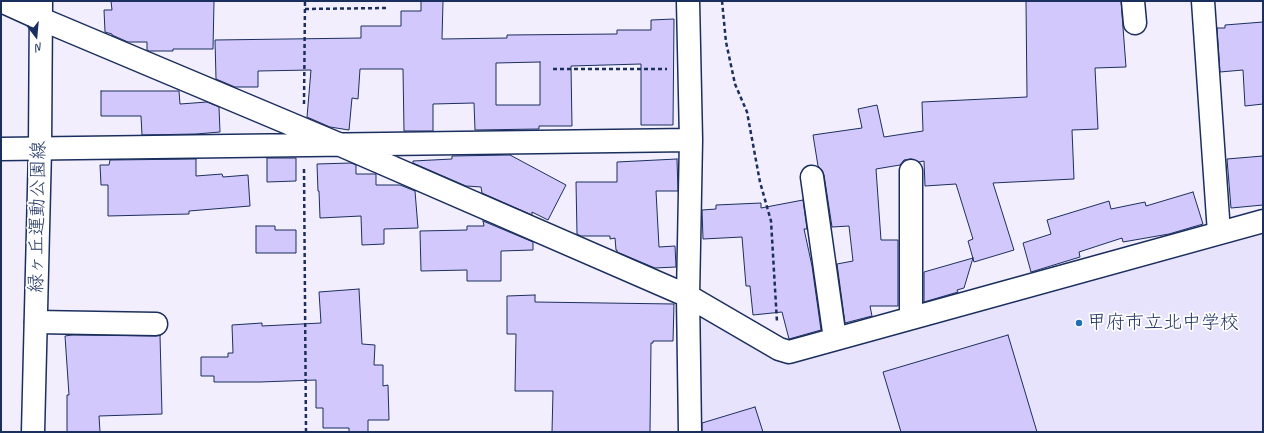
<!DOCTYPE html>
<meta charset="utf-8">
<style>
body{margin:0}
#map{position:relative;width:1264px;height:433px;overflow:hidden;background:#f2eefe;font-family:Caveat,sans-serif}
canvas{display:block}
.frame{position:absolute;inset:0;border:2px solid #1b2f5e;pointer-events:none}
.north{position:absolute;left:16px;top:16px;width:40px;height:40px;-webkit-text-stroke:3px #fff;paint-order:stroke;rotate:164deg;font-size:11px;font-weight:700;line-height:16px;text-align:center;color:#1b2f5e}
.north::after{content:'';display:block;margin:auto;width:14px;height:18px;background:#1b2f5e;clip-path:polygon(50% 0,100% 100%,50% 72%,0 100%)}
</style>
<div id="map">
<canvas width="1264" height="433"></canvas>
<div class="frame"></div>
<div class="north">N</div>
</div>
<script>
const context = document.querySelector('canvas').getContext('2d');
context.lineJoin = 'round';
function fill(path, color) { context.fillStyle = color; context.fill(path, 'evenodd'); }
const shape = rows => new Path2D(rows.map(r => 'M' + r).join(''));
function trace(path, color, width, dash) { context.strokeStyle = color; context.lineWidth = width; context.lineCap = dash ? 'butt' : 'round'; context.setLineDash(dash || []); context.stroke(path); }
function label(font, color, halo, rows, align = 'center') {
  context.font = font + ' Caveat,"Klee One",sans-serif'; context.lineWidth = 3.5; context.setLineDash([]); context.textBaseline = 'middle'; context.strokeStyle = halo; context.fillStyle = color; for (const [text, x, y, turn = 0] of rows) {
    context.save(); context.translate(x, y); context.rotate((+turn || 0) * Math.PI / 180); context.textAlign = isNaN(turn) ? turn : align; if (halo) context.strokeText(text, 0, 0); context.fillText(text, 0, 0); context.restore();
  }
}
const built = shape([
 [1263,220,1263,432,690,432,688,296,779,349]
]);
const building = shape([
 [111,1,214,1,213,49,173,49,173,51,149,51,147,50,147,42,128,42,112,35,112,34,105,32,104,10,112,10,111,1],
 [421,1,443,1,442,39,507,38,507,35,617,34,617,30,651,30,651,20,674,19,673,125,641,125,641,64,571,66,572,126,539,126,539,129,475,130,474,103,433,104,433,131,404,131,403,69,360,69,358,99,352,98,349,130,330,127,307,117,311,70,258,71,258,87,235,87,216,79,215,40,361,38,361,26,401,26,401,11,421,11,421,1],
 [540,62,540,105,496,105,496,63,540,62],
 [1026,1,1121,1,1126,67,1095,68,1098,129,1072,130,1074,179,993,183,1014,250,974,262,968,241,973,239,956,184,925,186,924,161,919,162,911,159,904,160,900,165,876,169,881,240,898,240,898,306,870,306,872,316,845,323,837,264,853,261,849,226,832,227,824,175,822,170,818,166,813,135,862,128,858,109,877,105,884,137,923,131,922,102,1027,97,1026,1],
 [1263,22,1263,104,1245,106,1243,70,1220,72,1217,28,1225,28,1225,25,1263,22],
 [101,91,179,91,180,104,207,102,219,107,220,132,196,134,142,135,141,116,101,116,101,91],
 [510,155,566,185,548,220,532,212,532,215,482,193,481,187,466,186,413,163,413,161,452,159,452,156,510,155],
 [1263,156,1263,205,1231,208,1227,159,1263,156],
 [267,158,296,158,296,181,267,182,267,158],
 [196,159,196,176,222,174,223,177,248,175,250,206,189,211,189,214,108,216,108,185,101,185,100,165,109,165,110,160,196,159],
 [677,159,678,191,656,191,659,247,675,246,676,267,655,268,617,252,617,250,616,250,615,238,610,239,610,236,581,236,577,234,576,182,617,182,617,162,677,159],
 [351,163,356,165,356,174,376,174,376,185,400,185,415,191,418,228,384,229,384,244,362,245,361,216,320,218,319,191,318,191,317,164,351,163],
 [1193,192,1203,224,1169,234,1123,242,1122,238,1079,252,1080,257,1031,272,1023,243,1051,234,1047,220,1109,201,1111,209,1145,202,1146,206,1193,192],
 [803,200,807,229,804,229,812,266,821,330,789,339,782,312,753,315,750,286,746,286,742,237,703,239,702,210,716,209,716,205,761,203,761,208,803,200],
 [483,221,533,242,533,250,501,251,501,281,467,281,467,270,421,271,420,231,467,230,467,226,484,226,483,221],
 [256,226,275,226,275,230,296,230,296,253,256,253,256,226],
 [973,258,964,288,957,290,958,292,924,302,924,272,973,258],
 [359,289,362,344,375,345,374,365,383,365,383,386,388,385,389,420,368,420,368,432,349,432,349,428,323,428,323,408,316,408,316,380,260,382,214,382,214,376,201,376,201,357,228,357,228,353,233,353,232,325,262,323,262,326,321,323,319,292,359,289],
 [535,295,535,302,674,304,673,341,653,341,653,343,651,343,650,432,552,432,553,391,515,391,516,334,507,334,507,296,535,295],
 [72,335,156,336,160,335,162,414,99,416,100,432,67,432,67,395,69,395,65,336,72,335],
 [1008,335,1037,432,901,432,883,372,1008,335],
 [755,407,763,432,702,432,702,423,755,407]
]);
const path = shape([
 [722,1,726,42,735,84,747,112,760,182,771,221,777,322],
 [305,9,389,8],
 [553,69,667,69],
 [304,104,305,1],
 [304,169,306,432]
]);
const minor = shape([
 [1,1,41,19,343,146,688,296,779,349,789,352,1263,221],
 [688,1,691,140,688,296,690,432],
 [1133,1,1135,23],
 [1203,1,1219,233],
 [1,149,691,140],
 [812,177,835,339],
 [911,318,911,171],
 [36,322,156,324]
]);
const major = shape([
 [33,432,40,149,41,1]
]);
const markers = [
 [1079,323,4,"#1f6fb2"]
];
const streetNames = [
 ["緑ヶ丘運動公園線",38,217,-89]
];
const poiNames = [
 ["甲府市立北中学校",1087,323]
];
fill(built, '#e8e3fd');
fill(building, '#d2c8fb');
trace(building, '#1b2f5e', 1);
trace(minor, '#1b2f5e', 25);
trace(major, '#1b2f5e', 25);
trace(path, '#1b2f5e', 2.5, [4, 3]);
trace(minor, '#fff', 22);
trace(major, '#fff', 22);
for (const [x, y, r, color] of markers) { const dot = new Path2D(); dot.arc(x, y, r, 0, 2 * Math.PI); context.fillStyle = color; context.fill(dot); trace(dot, '#fff', 1.5); }
label('19px', '#1b2f5e', '#fff', streetNames);
label('19px', '#1b2f5e', '#fff', poiNames, 'left');
</script>
